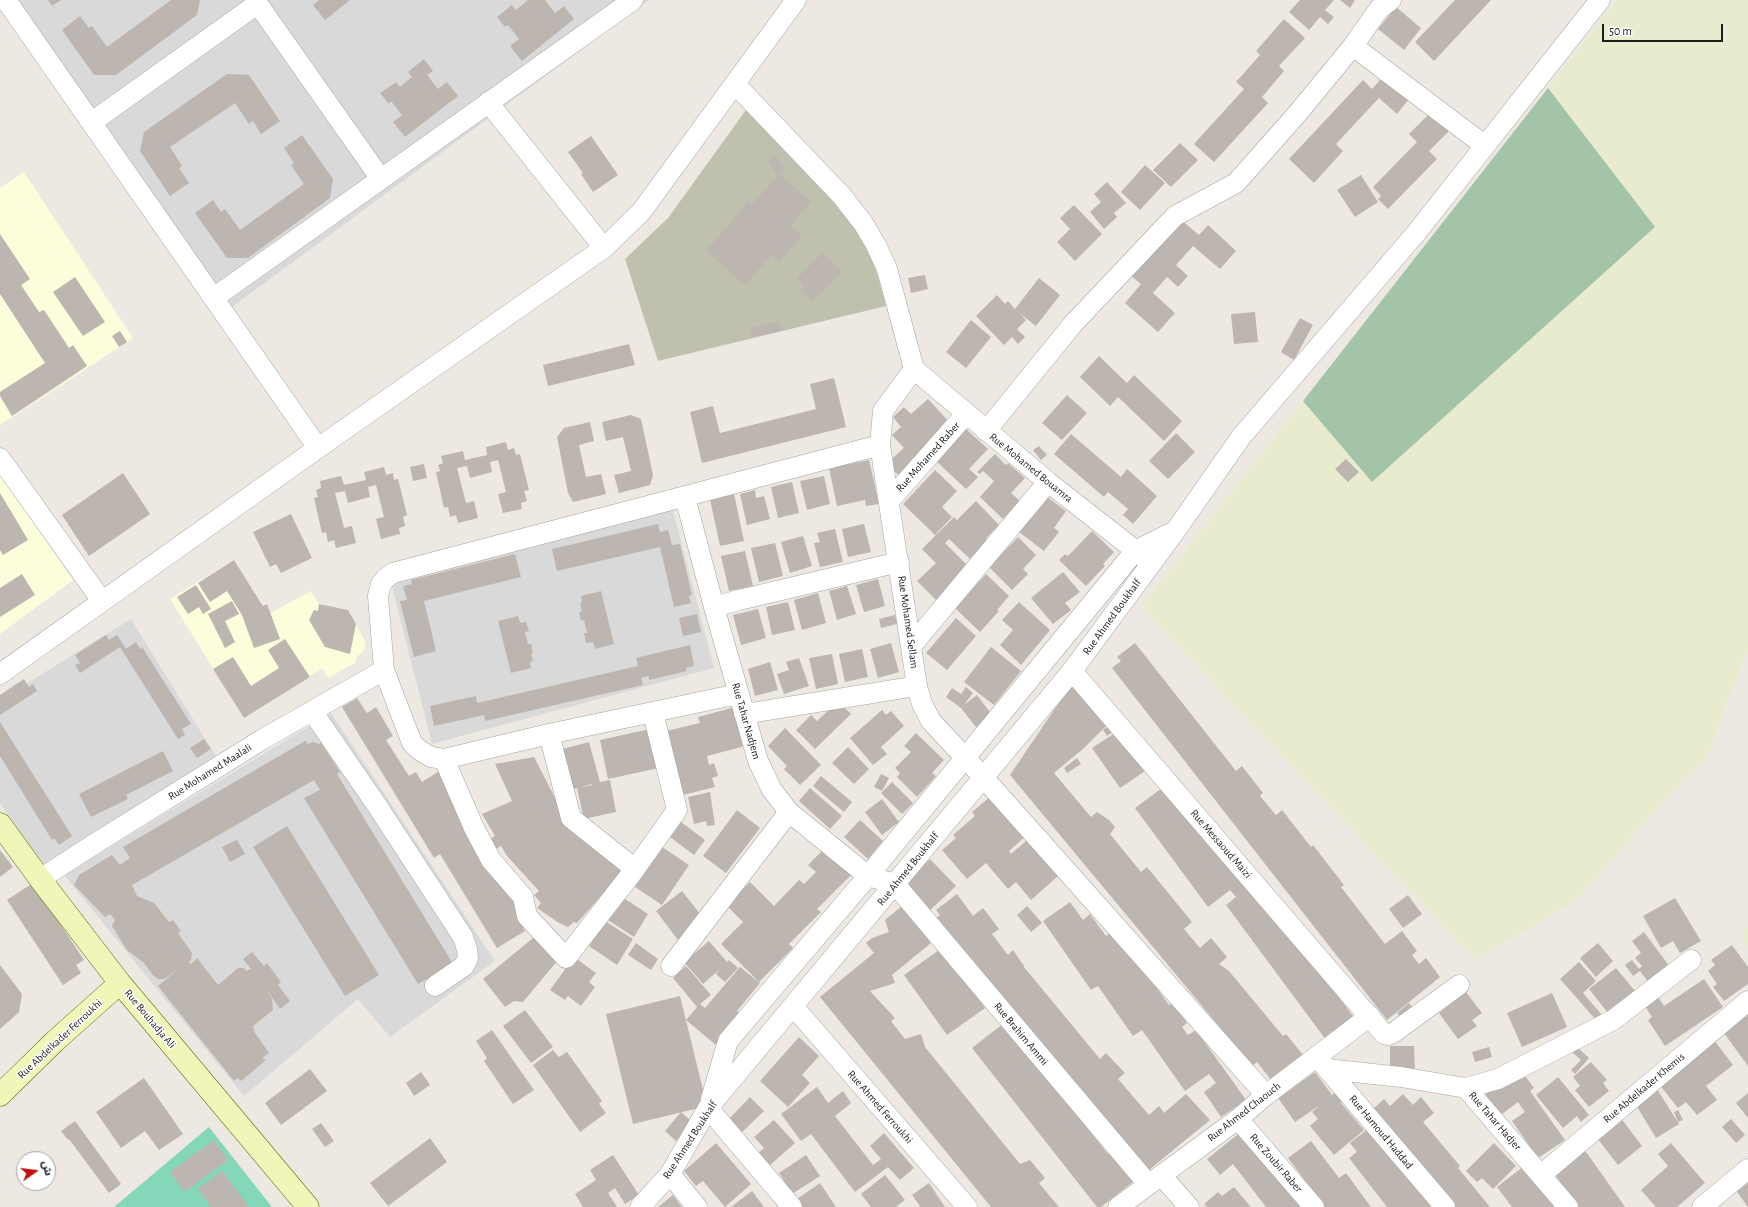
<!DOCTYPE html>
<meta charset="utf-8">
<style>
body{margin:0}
#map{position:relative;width:1748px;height:1207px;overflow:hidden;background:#ede9e2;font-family:"Alegreya Sans","Noto Sans Arabic",sans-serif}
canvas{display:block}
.north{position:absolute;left:16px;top:1151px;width:40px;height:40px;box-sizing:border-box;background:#fff;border:1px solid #a4a4a4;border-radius:50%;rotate:76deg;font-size:11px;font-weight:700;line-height:16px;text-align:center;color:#1c1c1c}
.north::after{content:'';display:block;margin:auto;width:14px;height:18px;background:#bb100d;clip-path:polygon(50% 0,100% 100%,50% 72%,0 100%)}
.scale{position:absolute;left:1602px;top:24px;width:121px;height:18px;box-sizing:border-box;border:2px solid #1c1c1c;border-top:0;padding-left:5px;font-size:12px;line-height:14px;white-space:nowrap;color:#1c1c1c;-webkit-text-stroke:3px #fff;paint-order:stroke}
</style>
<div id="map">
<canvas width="1748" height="1207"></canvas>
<div class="north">ش</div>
<div class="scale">50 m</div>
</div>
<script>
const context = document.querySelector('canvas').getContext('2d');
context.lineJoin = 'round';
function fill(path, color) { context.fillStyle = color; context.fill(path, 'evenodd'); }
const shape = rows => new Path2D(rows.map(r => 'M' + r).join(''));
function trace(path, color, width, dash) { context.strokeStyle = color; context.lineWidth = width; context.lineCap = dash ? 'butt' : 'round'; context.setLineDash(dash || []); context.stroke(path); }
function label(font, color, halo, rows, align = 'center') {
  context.font = font + ' "Alegreya Sans",sans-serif'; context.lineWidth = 3; context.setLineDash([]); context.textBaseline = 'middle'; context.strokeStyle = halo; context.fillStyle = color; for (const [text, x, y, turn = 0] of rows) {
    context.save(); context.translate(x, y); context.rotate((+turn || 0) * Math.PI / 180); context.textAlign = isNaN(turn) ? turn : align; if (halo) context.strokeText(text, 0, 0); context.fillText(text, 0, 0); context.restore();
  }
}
const residential = shape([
 [13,0,649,0,232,307],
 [673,510,714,668,432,744,391,582],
 [131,619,217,758,43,867,0,803,0,700],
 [331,713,495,961,390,1037,358,999,244,1096,64,875]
]);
const education = shape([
 [24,172,133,338,0,425,0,188],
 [0,474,73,580,0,634],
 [234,560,269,614,311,591,319,604,348,610,366,643,363,652,356,657,356,662,328,678,322,668,244,718,170,599]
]);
const construction = shape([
 [746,110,840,206,860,233,873,259,886,306,658,361,625,259,668,218]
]);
const farmland = shape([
 [1616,0,1748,0,1748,649,1707,756,1658,808,1577,900,1475,960,1141,607,1303,401,1372,481,1655,227,1548,88],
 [1748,927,1748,946,1740,934]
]);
const cemetery = shape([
 [1548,88,1655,227,1372,482,1303,401]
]);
const pitch = shape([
 [209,1127,272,1207,114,1207]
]);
const building = shape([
 [48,0,61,0,52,6],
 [171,0,200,0,197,15,116,75,94,75,62,30,80,16,89,28,92,26,107,47],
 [319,0,350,0,325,20,313,5],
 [528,0,545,0,555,13,564,6,574,19,522,61,510,46,519,39,508,25,505,27,497,17,512,5,516,10],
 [1300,0,1334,0,1325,10,1334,17,1328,24,1320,17,1309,30,1289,12],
 [1340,0,1355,0,1350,8],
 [1455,0,1491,0,1434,61,1415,42],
 [1396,7,1421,28,1404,50,1378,29],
 [1284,19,1305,38,1279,66,1284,71,1262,97,1268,103,1214,162,1194,144,1244,89,1236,82,1260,55,1256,51],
 [424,59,433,71,427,75,438,89,447,82,458,96,405,137,393,122,402,115,391,101,389,104,380,93,396,82,400,87,412,77,408,72],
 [1391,67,1417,89,1397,114,1379,98,1336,144,1343,151,1314,183,1289,159,1363,80,1372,89],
 [227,74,249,75,280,121,261,134,253,121,249,124,235,103,170,147,182,166,179,168,189,183,170,196,140,151,144,132],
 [1437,106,1456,124,1429,151,1437,159,1388,209,1378,199,1381,196,1373,187,1417,142,1409,134],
 [302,135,333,179,330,198,248,258,227,258,195,213,213,200,221,212,225,209,240,230,304,184,291,165,294,163,284,148],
 [591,136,618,175,593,192,581,174,583,173,568,152],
 [1180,143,1198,160,1171,187,1153,170],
 [775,155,785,169,777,175,768,161],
 [1145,165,1165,183,1140,210,1121,192],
 [779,174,811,202,790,226,802,236,779,262,771,255,745,285,706,251,748,202,752,205],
 [1361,175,1378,202,1355,217,1337,190],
 [1107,182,1126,203,1114,213,1117,217,1104,229,1090,212,1101,202,1094,194],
 [1074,205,1102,234,1075,261,1057,242,1070,229,1060,218],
 [1180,219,1199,235,1208,225,1236,251,1220,269,1193,246,1176,265,1188,276,1178,287,1167,277,1153,293,1175,313,1158,332,1125,303,1141,284,1131,276],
 [0,234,30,279,21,285,39,312,44,310,69,348,73,345,87,366,12,416,0,396,0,392,45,363,0,294],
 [823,252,842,271,813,301,800,289,804,285,797,278],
 [925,275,928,289,911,293,908,278],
 [75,277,105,322,83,336,53,292],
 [1039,278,1060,295,1036,326,1019,313,1026,320,1017,329,1025,337,1018,344,1012,337,1004,345,976,316,997,295,1005,304,1008,301,1015,309],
 [1255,312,1258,342,1234,344,1231,314],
 [1300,318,1313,325,1294,360,1281,352],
 [971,320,991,337,966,368,946,352],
 [779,321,781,331,752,337,750,328],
 [120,331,127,342,119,347,112,336],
 [629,344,635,365,548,386,543,365],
 [1099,356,1127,383,1134,375,1182,421,1164,441,1118,397,1110,406,1080,377],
 [834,378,846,427,702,463,690,412,713,406,720,433,816,409,810,384],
 [1067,395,1087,413,1062,440,1042,423],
 [928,399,953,426,898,475,887,463,904,448,892,435,901,427,893,417,904,407,911,414],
 [631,415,641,419,653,475,650,485,619,493,614,475,631,471,623,437,606,441,602,422],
 [590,422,594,441,579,445,586,477,601,474,606,494,573,502,568,493,557,437,564,428],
 [965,428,988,449,969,469,978,477,966,489,936,461],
 [1176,433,1195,452,1168,479,1149,461],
 [1071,434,1121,477,1127,469,1157,496,1133,524,1123,515,1128,509,1108,492,1104,497,1054,454],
 [506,442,508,450,514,448,516,455,520,454,529,490,524,491,527,501,521,503,522,509,503,513,498,494,506,492,498,460,490,462,492,472,470,478,467,466,457,468,466,503,474,501,478,518,458,523,456,515,450,517,448,507,444,508,436,472,440,471,438,465,443,463,441,456,463,451,465,460,487,455,486,447],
 [1039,446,1047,455,1041,460,1033,450],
 [995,454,1006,465,1008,463,1025,478,1011,493,1020,501,1003,519,980,497,994,481,983,471,980,474,977,472],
 [1346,459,1359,472,1348,482,1335,469],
 [869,460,879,504,866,506,865,500,837,506,829,468],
 [424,464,427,478,413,481,410,467],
 [384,467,386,475,393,473,394,480,398,479,407,515,403,517,405,526,399,528,400,534,381,539,376,519,384,517,376,485,368,487,370,497,348,503,345,491,335,493,344,528,352,526,356,543,336,548,334,540,328,542,326,532,322,533,314,498,318,497,316,490,321,488,320,481,341,476,344,485,366,480,364,472],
 [935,470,957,491,942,507,952,517,935,535,903,504],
 [123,473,150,514,89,556,62,515],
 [824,476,830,504,807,510,800,481],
 [792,482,799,513,778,518,771,487],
 [755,490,756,498,764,496,770,519,747,525,740,494],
 [0,493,28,540,3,555,0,550],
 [734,494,744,541,720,546,710,499],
 [1046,496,1066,511,1054,528,1059,532,1044,551,1019,532],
 [976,501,999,525,986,538,989,540,970,559,949,539,945,543,969,567,936,600,917,581,936,563,922,549,954,517,957,520],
 [291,514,312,558,281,573,276,564,270,567,253,532],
 [658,524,660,532,668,530,672,545,680,544,692,595,689,596,691,603,674,607,660,547,557,571,552,549],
 [864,524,871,552,848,557,842,529],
 [835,529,843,562,820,567,814,543,820,542,817,533],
 [1092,531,1114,552,1103,564,1105,566,1086,586,1059,560,1065,554,1068,556],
 [803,536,812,566,790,573,781,542],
 [1018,537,1036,555,1023,569,1028,574,1012,590,989,567],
 [775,543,783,576,759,582,751,548],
 [745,551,753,586,729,591,721,556],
 [515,554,521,577,424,601,436,651,414,657,400,601,407,600,403,586,412,584,411,580],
 [234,560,263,606,267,604,280,639,254,648,242,615,227,591,210,602,198,583],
 [1063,572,1080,592,1065,603,1071,610,1053,624,1031,598],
 [22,574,35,595,0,617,0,588],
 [986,574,1009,596,997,610,999,611,980,632,955,608],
 [878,579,885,606,864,612,856,585],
 [196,585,211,609,203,614,199,607,188,614,177,597],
 [847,586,856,614,837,620,829,591],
 [601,591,614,644,595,649,593,642,586,643,584,633,587,633,584,620,581,621,579,612,582,612,580,603,582,603,581,596],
 [818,593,826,623,802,630,794,600],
 [232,601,239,614,225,621,235,642,225,648,208,614],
 [788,602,795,630,772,635,766,607],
 [1019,602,1050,630,1021,665,1000,645,1013,630,1002,620],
 [319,604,348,610,356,624,350,654,325,647,309,620,314,610,318,611],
 [758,609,766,638,741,645,733,615],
 [697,614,701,632,683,636,679,618],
 [895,615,897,624,881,628,879,619],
 [518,616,520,623,526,622,529,631,525,632,528,644,531,644,533,653,531,653,533,661,530,662,531,668,511,673,498,621],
 [956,618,976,636,947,670,926,653],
 [106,635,109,640,117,635,126,649,136,642,140,649,142,647,191,724,182,729,185,735,178,739,120,647,80,673,75,665,80,663,75,655],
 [285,639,310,677,244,718,213,669,233,657,251,686,279,668,268,650],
 [891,643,899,672,878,678,870,649],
 [1135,643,1236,771,1242,766,1263,793,1260,796,1276,815,1282,810,1311,847,1313,845,1344,885,1341,887,1385,944,1402,931,1417,951,1412,955,1419,964,1426,958,1440,977,1387,1020,1112,668,1121,661,1117,657],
 [690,645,694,666,686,668,687,671,649,680,649,676,641,678,643,685,485,721,484,715,434,726,430,706,476,696,477,703,638,666,636,658],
 [991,647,1021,671,994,705,964,682],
 [862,649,868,677,845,682,839,654],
 [832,654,838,684,816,689,809,658],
 [799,658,809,686,784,694,777,674,789,670,786,662],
 [770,662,778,690,755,696,748,669],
 [24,679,29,687,33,684,37,691,0,715,0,695],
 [1075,679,1110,722,1084,748,1054,773,1091,817,1097,812,1109,820,1115,827,1110,834,1141,872,1147,867,1192,922,1184,929,1200,948,1211,938,1227,957,1219,964,1229,971,1283,1036,1286,1034,1303,1055,1271,1080,1257,1062,1252,1066,1010,775],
 [966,687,973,693,964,705,977,695,992,715,976,727,961,708,946,697,952,688,961,694],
 [357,698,367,713,376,707,393,736,386,740,409,776,416,772,422,782,441,770,521,898,518,918,525,931,497,948,440,854,434,858,342,707],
 [838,701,851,714,815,749,796,730,811,715,817,721],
 [735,707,745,746,707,756,709,765,714,763,718,776,712,778,715,787,683,795,666,731,700,723,698,717],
 [882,710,886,715,891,711,904,726,881,747,887,754,873,765,850,738],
 [0,722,72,836,59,845,54,838,52,840,0,756],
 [1111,723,1116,729,1107,736,1103,730],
 [785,728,821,765,800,785,784,769,787,766,768,746],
 [650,729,659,768,608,779,600,740],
 [1121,729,1148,769,1120,788,1092,748],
 [916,733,944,760,932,773,936,776,917,797,897,777,900,773,895,768,911,752,904,746],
 [204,739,211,749,197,758,190,748],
 [305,741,308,744,313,742,319,744,321,743,340,772,337,774,453,964,418,984,304,798,320,790,314,780,132,885,137,896,154,903,169,922,173,920,181,931,178,933,192,953,191,960,189,962,191,964,197,958,218,985,238,968,244,968,246,971,251,969,243,959,252,952,264,966,267,963,281,982,278,985,290,1001,280,1009,266,989,272,999,273,1010,253,1026,255,1033,269,1053,262,1058,266,1060,241,1081,238,1078,234,1081,158,986,177,970,164,979,158,979,153,975,144,963,127,950,112,926,115,920,110,914,105,917,74,885,79,875,112,855,120,865,130,858,123,847],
 [589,742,600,782,610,780,616,812,584,819,577,788,592,785,592,784,570,790,559,750],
 [848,747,869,769,854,784,832,763],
 [163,751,173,771,126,795,128,799,91,817,79,794],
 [534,757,567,821,624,870,577,923,574,922,568,927,559,923,537,908,541,903,534,895,539,891,507,856,501,846,496,849,490,839,495,836,482,814,512,801,495,764],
 [1077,758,1081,764,1067,773,1064,768],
 [881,774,889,778,882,791,874,787],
 [821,776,852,802,844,812,813,786],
 [1177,777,1355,1019,1326,1040,1226,905,1236,897,1230,890,1208,907,1135,808],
 [892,782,913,803,902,814,881,793],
 [810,788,842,816,830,829,799,801],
 [710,792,715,825,707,826,706,821,694,824,688,797],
 [991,796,1026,836,1009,851,1011,854,1027,840,1058,876,1031,900,1016,882,1008,889,986,863,967,879,942,850,956,838,953,835,975,816,972,812],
 [882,799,899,822,882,835,865,812],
 [737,810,760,828,726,873,703,856],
 [860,820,883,841,868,859,844,837],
 [681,822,705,840,694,855,670,837],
 [287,826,379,975,345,996,253,847],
 [237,840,245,854,230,862,222,847],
 [827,846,854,872,817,909,821,912,789,944,793,948,759,982,721,944,743,922,727,906,750,882,774,906,799,880,804,884,816,872,808,865],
 [662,847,689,865,662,905,635,887],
 [0,850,13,867,0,877],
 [930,859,956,886,929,911,903,885],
 [33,883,84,960,76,965,81,973,63,985,7,900],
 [682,891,704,919,678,940,656,911],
 [957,894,973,916,983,908,999,929,992,934,1008,955,1013,950,1024,966,1024,967,1100,1059,1106,1053,1125,1073,1118,1079,1149,1115,1159,1106,1164,1113,1186,1094,1210,1120,1144,1174,933,921,940,915,936,910],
 [1408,895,1422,914,1403,928,1389,909],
 [622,897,648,914,634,937,608,920],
 [1675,898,1701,941,1680,953,1673,941,1661,948,1643,916],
 [1070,902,1083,920,1090,914,1106,936,1115,930,1169,1005,1173,1002,1187,1023,1182,1027,1188,1035,1196,1030,1246,1100,1221,1117,1204,1092,1216,1083,1209,1074,1185,1091,1142,1030,1133,1036,1098,986,1091,990,1043,921],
 [902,906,931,943,892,975,895,983,870,991,895,1018,891,1021,905,1039,921,1034,925,1047,1020,1164,1030,1160,1045,1178,1039,1183,1059,1207,991,1207,820,997,874,953,866,943,872,938,889,932,885,920],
 [1027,906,1042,923,1031,932,1017,915],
 [605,921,633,939,617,965,589,946],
 [1644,932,1670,967,1649,983,1640,971,1633,976,1625,965,1632,960,1639,969,1642,966,1635,958,1641,953,1632,941],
 [538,934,558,960,523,1002,514,1001,505,1007,483,979],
 [709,941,727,962,729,960,738,968,725,982,716,974,720,969,703,984,684,962],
 [636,943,658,959,651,970,628,955],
 [1598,943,1613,961,1596,977,1580,958],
 [1732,945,1748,967,1748,984,1724,1001,1713,987,1717,984,1708,971,1715,965,1711,960],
 [942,948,985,1008,947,1035,904,975],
 [574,957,596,973,589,982,595,987,581,1006,568,996,565,1000,550,990],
 [1579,962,1596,981,1583,993,1602,1015,1596,1020,1560,979],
 [0,965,22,994,19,1012,0,1029],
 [686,966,711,995,700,1004,705,1008,740,967,760,983,737,1011,741,1015,716,1045,686,1020,697,1007,673,978],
 [1616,968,1635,991,1608,1013,1589,989],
 [1704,979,1723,1007,1665,1046,1648,1020,1652,1017,1645,1006,1658,997,1664,1006],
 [1466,992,1482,1013,1472,1020,1477,1026,1458,1039,1439,1013],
 [1552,993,1567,1027,1522,1047,1507,1013],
 [680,996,707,1106,633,1124,606,1014],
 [1409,1003,1414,1009,1403,1019,1397,1013],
 [1748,1005,1748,1066,1721,1029],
 [525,1010,553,1047,531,1063,503,1026],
 [1004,1023,1108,1154,1116,1148,1139,1177,1101,1207,1097,1207,972,1048],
 [492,1030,534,1090,513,1104,484,1061,487,1058,476,1041],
 [1711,1036,1733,1065,1706,1086,1717,1100,1697,1115,1686,1102,1678,1108,1655,1079],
 [799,1037,819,1056,802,1075,810,1083,788,1107,760,1081],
 [1390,1046,1414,1046,1415,1072,1390,1072],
 [1576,1046,1589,1058,1575,1074,1571,1070,1581,1060,1571,1051],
 [1489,1047,1492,1057,1475,1062,1472,1052],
 [553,1050,559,1057,567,1052,602,1101,599,1104,606,1113,580,1132,533,1065],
 [1591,1062,1607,1080,1603,1083,1609,1091,1589,1107,1575,1090,1580,1086,1573,1077],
 [310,1069,327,1091,281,1125,265,1103],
 [421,1072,430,1085,414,1096,406,1083],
 [1315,1072,1332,1095,1344,1085,1352,1095,1341,1103,1364,1130,1334,1155,1310,1126,1318,1119,1312,1112,1320,1105,1295,1122,1278,1098],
 [1523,1073,1534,1088,1530,1091,1565,1140,1538,1158,1512,1121,1525,1112,1518,1102,1498,1117,1483,1096,1498,1085,1501,1089],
 [1558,1077,1589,1115,1581,1122,1577,1116,1563,1128,1536,1095],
 [144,1078,183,1134,159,1150,145,1131,121,1148,96,1112],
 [1655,1086,1679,1124,1656,1138,1633,1100],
 [817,1087,828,1103,843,1091,851,1103,835,1116,873,1165,881,1159,870,1146,884,1133,914,1168,900,1180,888,1167,855,1192,811,1134,801,1141,781,1114],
 [1748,1093,1748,1118,1736,1103],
 [1403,1094,1413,1105,1421,1097,1434,1113,1423,1122,1460,1166,1458,1168,1490,1207,1453,1207,1372,1110,1384,1099,1390,1106],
 [750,1097,764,1111,739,1135,726,1122],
 [1678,1110,1683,1120,1678,1122,1674,1112],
 [681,1112,692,1122,676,1141,665,1131],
 [1617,1113,1642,1146,1618,1165,1593,1133],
 [1731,1119,1745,1135,1736,1143,1722,1127],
 [774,1120,795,1143,769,1166,758,1153,764,1148,754,1137],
 [75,1121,121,1184,109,1193,69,1139,68,1140,61,1131],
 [321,1123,334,1141,325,1147,312,1129],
 [1247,1127,1310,1207,1266,1207,1233,1164,1220,1175,1207,1159],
 [1370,1127,1431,1207,1387,1207,1349,1158,1357,1152,1350,1143],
 [430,1138,447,1162,388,1206,370,1183],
 [214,1140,228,1160,184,1192,170,1172],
 [1311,1141,1339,1178,1346,1173,1371,1207,1325,1207,1288,1158],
 [716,1143,751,1184,725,1207,703,1181,696,1186,684,1171],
 [1494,1143,1516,1166,1493,1189,1482,1178,1477,1182,1466,1171],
 [1671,1143,1705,1183,1677,1207,1656,1207,1641,1190,1668,1166,1658,1154],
 [1582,1146,1625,1207,1578,1207,1551,1169],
 [613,1155,639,1195,625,1204,615,1188,608,1193,617,1207,583,1207,575,1194,596,1180,590,1170],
 [806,1155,820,1176,792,1194,779,1173],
 [1524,1166,1555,1207,1512,1207,1497,1187],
 [222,1171,249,1207,211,1207,198,1189],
 [885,1175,905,1200,896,1207,871,1207,861,1194],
 [1748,1180,1748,1207,1735,1189],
 [820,1183,836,1207,803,1207,797,1199],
 [929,1183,945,1207,918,1207,920,1206,912,1195],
 [1234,1187,1251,1207,1207,1207,1204,1204,1218,1192,1222,1196],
 [752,1191,764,1207,731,1207],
 [673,1195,682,1207,658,1207]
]);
const street = shape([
 [6,0,318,448],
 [255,0,381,179],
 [1353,46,1484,145],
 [735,84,842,196,863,223,876,245,887,269,914,369],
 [488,102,604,248],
 [92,122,257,4],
 [215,297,633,0],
 [914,369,1048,482,1145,558],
 [986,431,1073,324,1175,216,1236,183,1297,114,1353,46,1379,9,1391,0],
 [880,445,917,686,922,704,931,721,983,777,1266,1095],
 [0,458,102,601],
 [685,497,714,607,758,761,772,790,789,812,868,876,895,884,1148,1184],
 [889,501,966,414],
 [714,607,739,600,899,562],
 [912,645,1048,482],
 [1072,671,1384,1034,1388,1035,1393,1033,1459,985],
 [0,674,318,448,604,248,641,212,796,0],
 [738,694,549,734,444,759,431,757,418,749,412,743,384,670,378,596,381,584,386,578,393,573,880,445,883,411,914,369],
 [312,711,376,804,463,937,467,949,468,958,464,966,435,986],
 [744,714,917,686],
 [549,734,571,818,635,869],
 [444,759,474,828,491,860,523,897,527,916,566,958,635,869,677,810,653,713],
 [40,879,96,843,263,739,384,670],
 [671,966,789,812],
 [793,1006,967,1207],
 [1323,1064,1445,1207],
 [1327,1069,1401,1077,1466,1088,1568,1207],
 [1466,1088,1498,1079,1613,1020,1691,960],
 [711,1099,728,1041,868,876,1135,551,1173,532],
 [708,1108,792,1207],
 [1238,1119,1314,1207],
 [670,1174,697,1207],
 [1161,1175,1189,1207],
 [1541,1175,1748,1001],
 [640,1207,670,1174,708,1108,1072,671,1176,530,1241,437,1417,232,1600,0],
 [1118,1207,1238,1119,1266,1095,1370,1016],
 [1702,1207,1748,1169]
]);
const secondary = shape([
 [0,824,40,879,120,983,308,1207],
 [0,1095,55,1041,120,983]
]);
const streetNames = [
 ["Rue Mohamed Raber",928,457,-48],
 ["Rue Mohamed Bouamra",1031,468,39],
 ["Rue Ahmed Boukhalf",1112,617,-54],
 ["Rue Mohamed Sellam",908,622,82],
 ["Rue Tahar Nadjem",746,721,74],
 ["Rue Mohamed Maalali",210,772,-32],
 ["Rue Messaoud Maizi",1221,844,49],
 ["Rue Ahmed Boukhalf",908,869,-51],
 ["Rue Bouhadja Ali",150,1019,50],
 ["Rue Brahim Ammi",1021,1034,50],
 ["Rue Abdelkader Ferroukhi",60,1039,-43],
 ["Rue Abdelkader Khemis",1644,1088,-40],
 ["Rue Ahmed Ferroukhi",880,1107,49],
 ["Rue Ahmed Chaouch",1244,1112,-38],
 ["Rue Tahar Hadjer",1495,1121,49],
 ["Rue Hamoud Haddad",1381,1132,50],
 ["Rue Ahmed Boukhalf",690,1140,-57],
 ["Rue Zoubir Raber",1276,1163,49]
];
fill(residential, '#dad9d9');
fill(education, '#fcfddb');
fill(construction, '#c0c0ae');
fill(farmland, '#e8ebce');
fill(cemetery, '#a4c4aa');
fill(pitch, '#84d7b9');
fill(building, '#bdb5af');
trace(street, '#a3a3a3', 21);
trace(secondary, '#5e6a0b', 23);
trace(street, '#fff', 20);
trace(secondary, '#f0f5b8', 22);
label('11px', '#1c1c1c', '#fff', streetNames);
</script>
